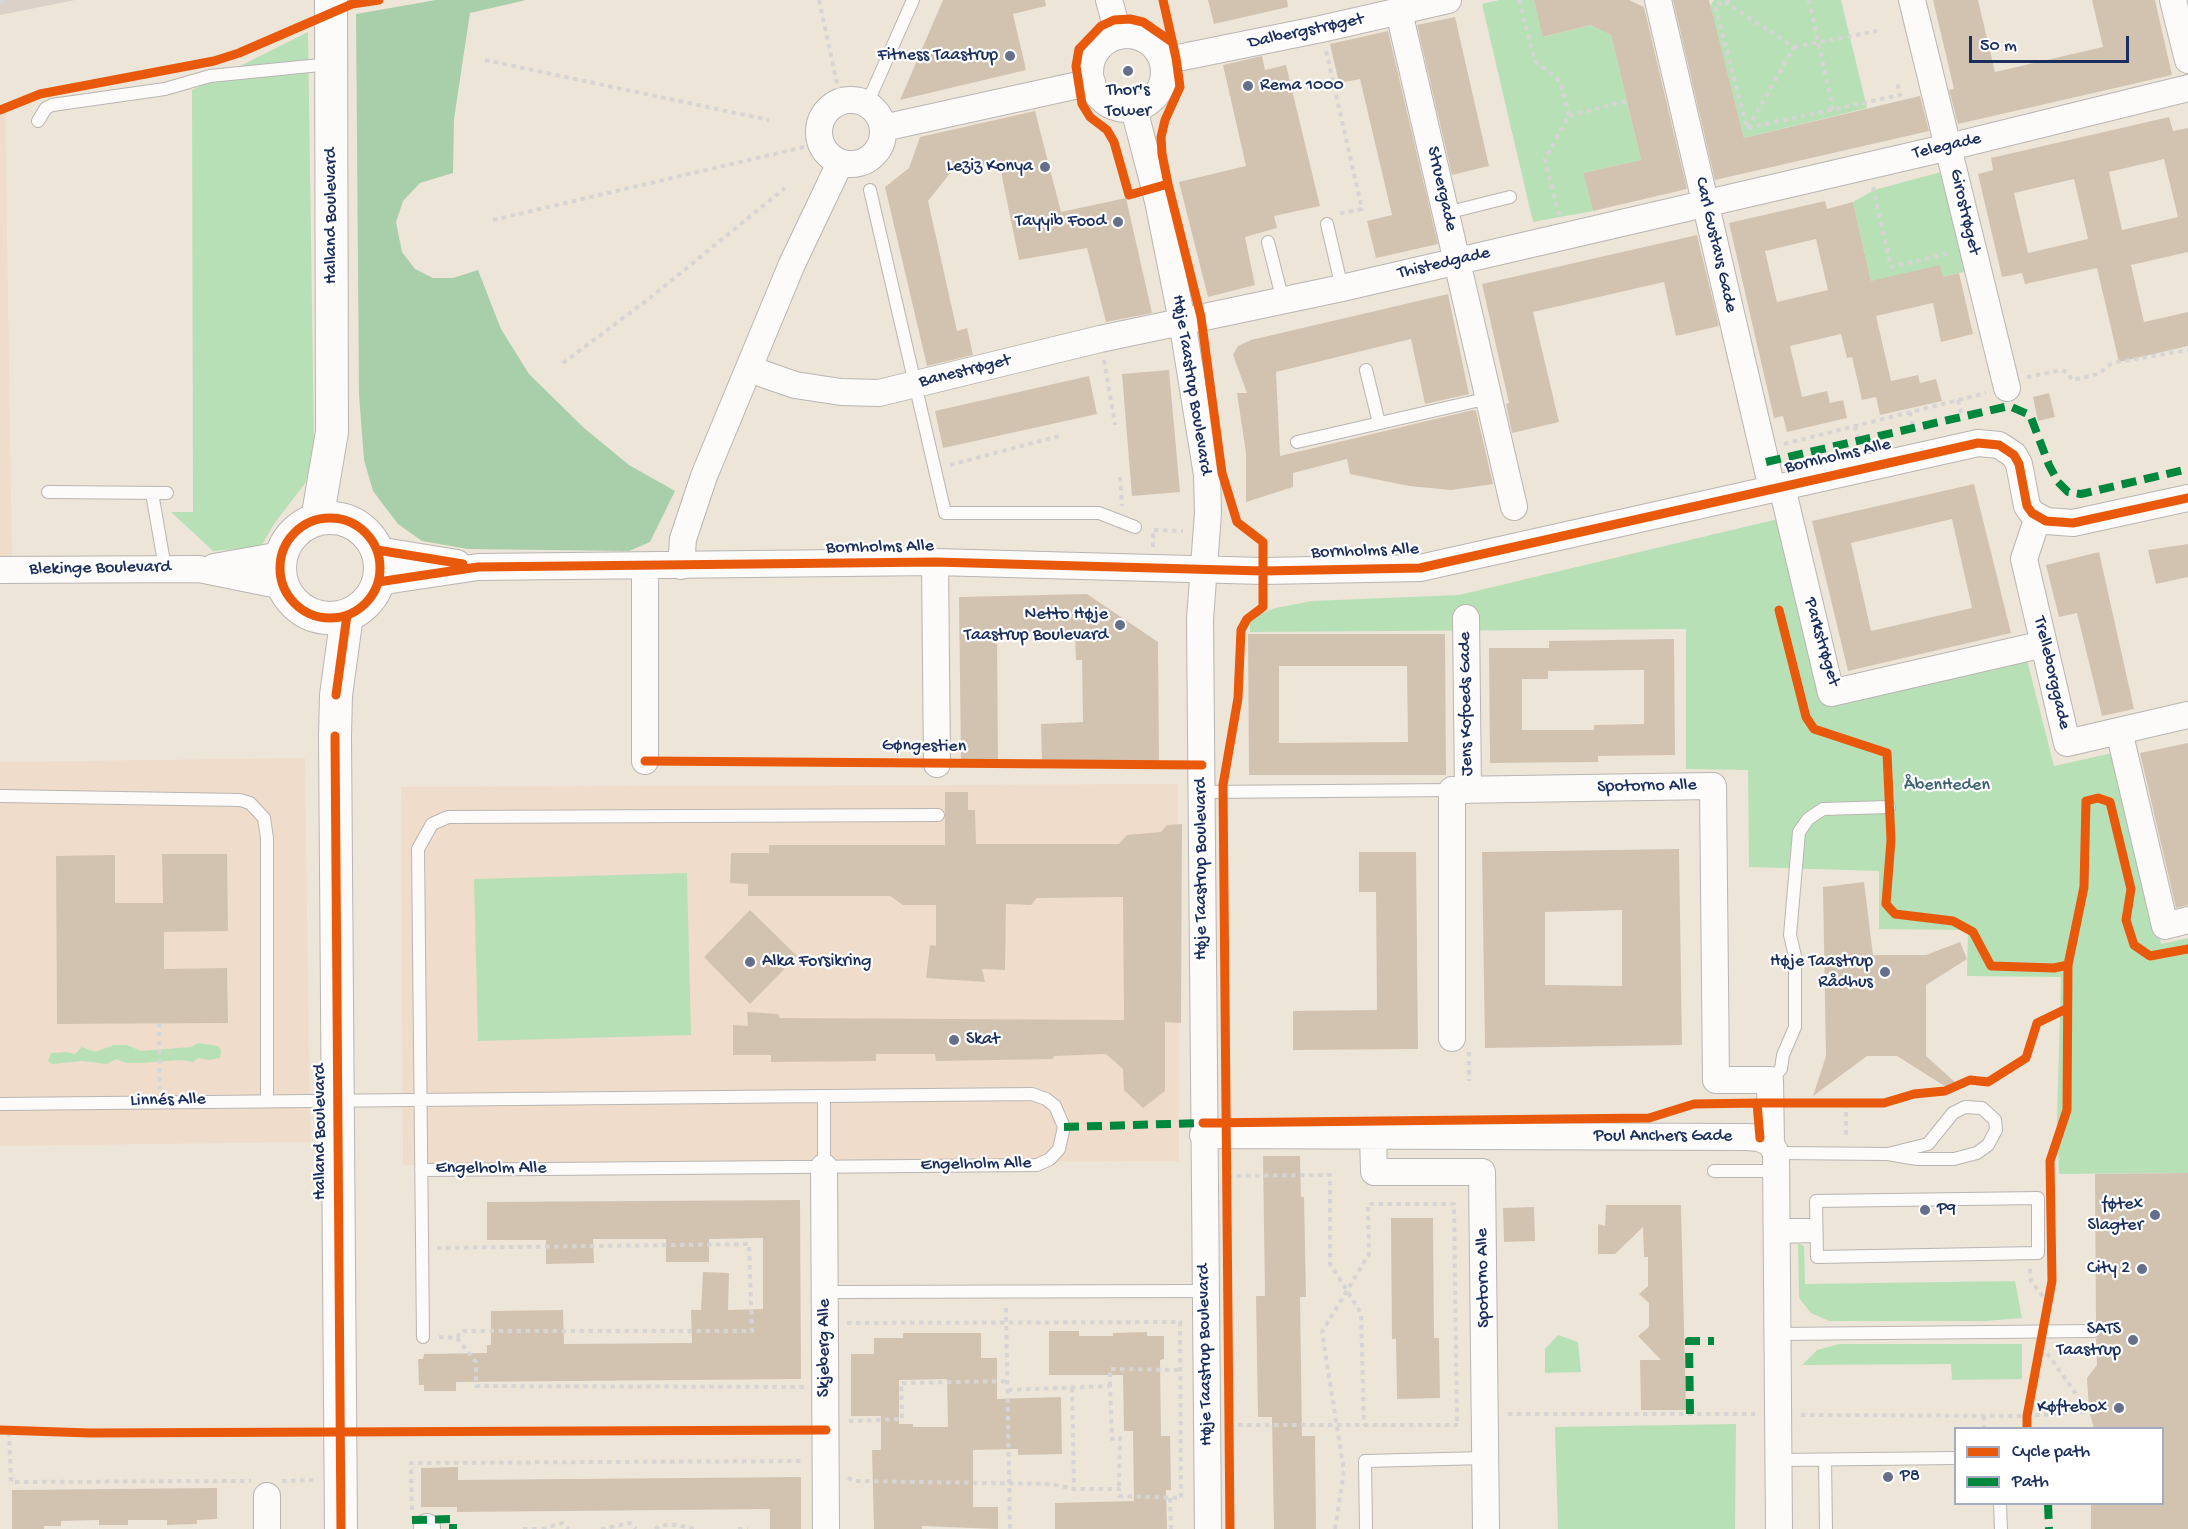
<!DOCTYPE html>
<meta charset="utf-8">
<style>
body{margin:0}
#map{position:relative;width:2188px;height:1529px;overflow:hidden;background:#eee5d9;font-family:"Gochi Hand",sans-serif}
canvas{display:block}
.legend{position:absolute;left:1954px;top:1427px;width:210px;height:78px;box-sizing:border-box;background:#fff;border:2px solid #a4acbf;margin:0;padding:8px 10px;list-style:none;font-size:18px;color:#1b2f5e}
.legend li{display:flex;align-items:center;gap:12px;height:30px}
.legend b{width:30px;border:2px solid #a4acbf}
.scale{position:absolute;left:1969px;top:36px;width:160px;height:27px;box-sizing:border-box;border:3px solid #1b2f5e;border-top:0;padding-left:8px;font-size:18px;line-height:21px;white-space:nowrap;color:#1b2f5e;-webkit-text-stroke:4px #fff;paint-order:stroke}
</style>
<div id="map">
<canvas width="2188" height="1529"></canvas>
<ul class="legend">
<li><b style="height:8px;background:#e8590c"></b>Cycle path</li>
<li><b style="height:8px;background:#00873e"></b>Path</li>
</ul>
<div class="scale">50 m</div>
</div>
<script>
const context = document.querySelector('canvas').getContext('2d');
context.lineJoin = 'round';
function fill(path, color) { context.fillStyle = color; context.fill(path, 'evenodd'); }
const shape = rows => new Path2D(rows.map(r => 'M' + r).join(''));
function trace(path, color, width, dash) { context.strokeStyle = color; context.lineWidth = width; context.lineCap = dash ? 'butt' : 'round'; context.setLineDash(dash || []); context.stroke(path); }
function label(font, color, halo, rows, align = 'center') {
  context.font = font + ' "Gochi Hand",sans-serif'; context.lineWidth = 4.5; context.setLineDash([]); context.textBaseline = 'middle'; context.strokeStyle = halo; context.fillStyle = color; for (const [text, x, y, turn = 0] of rows) {
    context.save(); context.translate(x, y); context.rotate((+turn || 0) * Math.PI / 180); context.textAlign = isNaN(turn) ? turn : align; if (halo) context.strokeText(text, 0, 0); context.fillText(text, 0, 0); context.restore();
  }
}
const built = shape([
 [5,103,12,561,0,561,0,104],
 [305,758,310,1142,0,1146,0,762],
 [1178,784,1179,1161,403,1165,401,787]
]);
const industrial = shape([
 [0,0,75,0,0,15]
]);
const green = shape([
 [1499,0,1534,0,1544,37,1590,25,1611,35,1641,160,1583,173,1593,211,1533,222,1482,4],
 [1714,0,1841,0,1867,108,1744,138,1710,6],
 [308,32,314,444,306,482,274,524,261,547,213,551,171,512,193,512,192,90],
 [1945,171,1967,271,1943,277,1871,281,1853,202,1874,190],
 [1799,514,1841,698,2027,660,2054,766,2117,752,2161,944,2188,938,2188,1173,2059,1174,2057,1121,2061,977,1967,976,1968,930,1879,929,1879,871,1749,867,1748,770,1686,769,1686,629,1250,632,1250,618,1275,608,1312,601,1459,595],
 [687,873,691,1035,478,1041,474,879],
 [198,1043,218,1046,221,1050,220,1058,209,1060,198,1058,193,1062,181,1060,141,1063,126,1063,116,1059,107,1064,82,1061,52,1064,48,1061,51,1053,66,1052,75,1054,82,1047,95,1052,114,1045,127,1045,141,1051,191,1047],
 [1798,1243,1804,1246,1805,1284,2015,1281,2022,1318,1985,1321,1829,1321,1811,1313,1799,1298],
 [1558,1335,1578,1342,1581,1372,1545,1373,1545,1349],
 [1839,1344,2022,1344,2022,1379,1952,1380,1951,1364,1802,1365,1817,1350],
 [1736,1424,1735,1529,1558,1529,1555,1427]
]);
const forest = shape([
 [436,0,526,0,470,13,454,119,453,173,420,183,403,201,396,222,402,252,415,269,433,278,453,278,478,270,501,329,529,374,584,428,629,465,675,491,650,542,629,551,468,549,422,541,398,524,373,491,364,460,359,395,356,14]
]);
const building = shape([
 [943,0,1045,0,1046,6,1013,14,1026,70,900,100],
 [1208,0,1287,0,1288,7,1214,24],
 [1534,0,1629,0,1644,7,1687,189,1593,211,1583,173,1641,160,1611,35,1590,25,1543,37],
 [1673,0,1709,0,1744,138,1920,96,1929,131,1715,180],
 [1933,0,1978,0,1995,72,2103,47,2092,0,2155,0,2172,75,1958,124,1949,90,1954,89],
 [1455,17,1489,166,1452,175,1417,25],
 [1388,31,1438,244,1376,258,1367,221,1392,215,1360,79,1339,83,1330,44],
 [1262,56,1265,70,1286,65,1320,206,1274,216,1277,228,1245,237,1255,285,1208,297,1179,182,1246,166,1223,65],
 [1035,111,1061,212,1126,198,1152,313,1106,322,1087,248,1019,260,999,162,952,171,928,201,957,331,967,328,973,355,927,366,885,187,909,168,920,137],
 [2169,117,2173,131,2188,128,2188,252,2131,265,2144,322,2188,312,2188,346,2119,362,2097,268,2025,284,2022,273,2002,277,1978,174,1993,170,1991,158],
 [2164,159,2178,217,2122,230,2109,172],
 [2074,179,2088,239,2028,253,2014,193],
 [1825,201,1827,209,1853,202,1871,281,1940,265,1943,277,1959,273,1973,334,1941,342,1933,303,1876,316,1891,381,1918,375,1920,383,1936,379,1942,401,1880,415,1876,397,1862,400,1852,357,1847,358,1841,334,1790,346,1802,397,1827,391,1830,403,1843,400,1847,418,1787,432,1783,416,1774,418,1729,223],
 [1816,239,1828,290,1777,302,1765,251],
 [1697,235,1719,326,1676,336,1664,282,1533,312,1559,422,1512,433,1506,404,1509,403,1482,284],
 [1448,294,1469,394,1425,404,1411,339,1276,372,1280,456,1473,410,1476,411,1493,484,1451,490,1409,486,1350,474,1347,459,1293,473,1293,487,1246,502,1246,453,1237,393,1247,393,1233,355,1238,346,1251,340],
 [1169,370,1180,492,1132,496,1122,374],
 [1089,376,1097,414,943,448,935,411],
 [2049,393,2055,417,2038,421,2033,397],
 [1974,484,2011,633,1848,671,1812,521],
 [1952,519,1972,608,1871,631,1851,543],
 [2188,544,2188,577,2156,584,2148,550],
 [2099,552,2134,709,2102,716,2077,613,2059,617,2046,565],
 [1087,594,1158,642,1159,761,1042,762,1041,724,1083,722,1082,660,1076,660,1075,633,997,633,998,761,961,762,959,597],
 [1248,634,1445,634,1446,775,1249,775],
 [1279,666,1407,666,1408,742,1279,743],
 [1674,639,1675,755,1598,756,1598,762,1490,763,1489,648,1549,648,1549,641],
 [1644,670,1644,724,1594,725,1594,730,1522,730,1522,679,1548,679,1548,671],
 [2188,743,2188,905,2176,908,2140,753],
 [945,792,968,792,968,810,975,810,976,844,1119,844,1127,835,1161,832,1167,825,1182,824,1181,1023,1165,1022,1165,1091,1143,1108,1124,1090,1123,1069,1106,1054,1054,1056,1053,1059,936,1061,935,1054,876,1054,876,1061,771,1062,771,1055,733,1055,733,1025,748,1026,747,1012,778,1014,780,1018,1124,1020,1123,897,1037,898,1031,905,1006,904,1005,970,982,969,985,982,926,978,930,945,936,946,936,905,903,905,890,896,748,896,748,884,730,883,731,853,769,853,769,845,945,845],
 [1679,849,1682,1045,1485,1048,1482,852],
 [1622,910,1622,986,1545,985,1545,912],
 [1359,852,1416,852,1418,1049,1293,1050,1293,1011,1377,1010,1376,892,1359,892],
 [162,854,227,854,228,931,164,932,164,969,227,968,228,1023,57,1024,56,856,115,855,115,903,163,903],
 [1864,882,1873,955,1926,955,1960,942,1967,959,1926,985,1926,1056,1956,1083,1951,1090,1897,1056,1867,1056,1813,1096,1826,1056,1823,887],
 [750,910,797,956,750,1004,704,957],
 [1263,1156,1300,1156,1301,1197,1304,1197,1306,1297,1300,1297,1302,1436,1315,1436,1316,1529,1274,1529,1272,1417,1258,1417,1256,1296,1265,1296],
 [2188,1173,2188,1529,2091,1529,2091,1503,2163,1503,2163,1428,2094,1428,2089,1411,2087,1378,2097,1365,2096,1339,2102,1332,2096,1323,2095,1174],
 [800,1200,801,1379,456,1382,456,1391,424,1391,424,1385,419,1385,418,1359,423,1359,424,1354,487,1353,487,1345,491,1345,491,1311,563,1310,564,1344,692,1343,691,1310,701,1310,703,1272,729,1273,728,1310,763,1309,763,1238,709,1239,709,1262,666,1262,666,1239,593,1239,594,1263,546,1264,546,1240,487,1240,487,1202],
 [1606,1205,1681,1205,1686,1410,1641,1410,1640,1360,1661,1360,1638,1336,1649,1327,1649,1303,1639,1294,1648,1286,1648,1257,1644,1257,1643,1227,1615,1254,1598,1254,1598,1224,1605,1226],
 [1534,1207,1535,1241,1504,1242,1503,1208],
 [1391,1218,1433,1218,1434,1338,1439,1338,1440,1398,1397,1399,1396,1339,1392,1339],
 [1049,1331,1079,1331,1079,1336,1113,1336,1113,1333,1147,1332,1147,1336,1164,1336,1164,1359,1160,1360,1161,1436,1170,1436,1171,1490,1166,1490,1167,1529,1055,1529,1055,1503,1134,1501,1133,1431,1124,1431,1123,1375,1049,1375],
 [903,1333,981,1333,981,1358,997,1358,997,1399,1061,1397,1062,1454,1018,1455,1018,1449,973,1450,973,1507,998,1507,998,1529,922,1526,922,1529,874,1529,872,1450,881,1450,881,1416,851,1416,851,1354,874,1354,874,1338,903,1338],
 [947,1379,948,1427,913,1427,913,1424,899,1424,899,1380],
 [458,1467,458,1480,801,1477,801,1529,770,1529,770,1509,457,1512,457,1507,421,1507,421,1468],
 [217,1488,217,1519,197,1520,197,1524,167,1525,167,1520,128,1520,128,1525,99,1525,99,1520,61,1521,61,1526,44,1526,44,1529,12,1529,12,1490]
]);
const path = shape([
 [819,0,841,102],
 [1519,0,1535,61,1560,81,1569,116,1545,159,1559,215],
 [1730,0,1715,5,1747,128,1900,95,1897,82],
 [1809,0,1833,110],
 [0,2,10,0],
 [1725,2,1794,47,1748,128],
 [1794,47,1877,31],
 [1326,51,1362,209,1337,214],
 [485,60,769,120],
 [1569,116,1626,101],
 [1873,187,1891,267,1950,253],
 [493,220,821,143],
 [1104,360,1115,425],
 [563,363,650,298,785,188],
 [2027,377,2062,370,2068,373,2072,380,2098,374,2112,363,2188,350],
 [1958,400,1962,416],
 [1910,412,1913,427],
 [1855,426,1859,440],
 [1784,444,1986,393],
 [950,465,1059,436],
 [1120,477,1122,506],
 [1153,547,1153,530,1183,531],
 [159,1023,160,1089],
 [1469,1052,1469,1081],
 [1846,1103,1846,1138],
 [1228,1176,1330,1175,1330,1264,1361,1313,1364,1425],
 [437,1248,749,1244,752,1331,461,1331,457,1338],
 [2030,1269,2031,1281,2048,1303],
 [1006,1308,1010,1529],
 [847,1323,1180,1322,1181,1498,1119,1496,1119,1489,1074,1489,1051,1484,853,1481,847,1477],
 [439,1337,457,1338,476,1362,476,1386,804,1387],
 [2042,1346,2088,1411],
 [1110,1386,1110,1369,1180,1370],
 [1072,1388,1074,1488],
 [1008,1390,1110,1386,1112,1439,1120,1438,1119,1489],
 [1508,1414,1755,1414],
 [1801,1415,2027,1416,2089,1411],
 [1984,1416,1984,1428],
 [849,1421,902,1419,901,1383,1008,1381],
 [1229,1425,1458,1425],
 [9,1432,11,1482,251,1481],
 [282,1481,317,1480],
 [1170,1498,1171,1529],
 [412,1510,411,1463,803,1461],
 [523,1529,540,1529],
 [542,1529,562,1523,569,1529],
 [601,1529,630,1523,636,1529],
 [655,1529,661,1525,676,1525,696,1529],
 [738,1529,748,1529],
 [1335,1529,1344,1471,1322,1332,1369,1254,1368,1204,1454,1204,1457,1425]
]);
const service = shape([
 [867,104,913,0],
 [38,121,46,108,52,105,165,89,210,76,330,64],
 [870,190,945,513,1099,513,1135,527],
 [1446,213,1510,197],
 [1327,224,1342,288],
 [1268,242,1283,301],
 [1366,370,1379,423],
 [1297,442,1489,398],
 [48,492,167,493],
 [152,493,165,568],
 [1203,792,1452,790],
 [0,796,240,800,250,803,264,818,267,838,267,1100],
 [1770,1080,1781,1069,1783,1055,1795,1027,1795,956,1790,935,1799,832,1808,819,1823,809,1889,807],
 [824,1096,824,1167],
 [0,1104,1032,1094,1046,1099,1055,1106,1064,1127,1059,1149,1050,1159,1037,1165,421,1170],
 [1776,1153,1888,1154,1917,1159,1954,1159,1977,1153,1988,1145,1996,1130,1995,1120,1982,1108,1965,1107,1953,1113,1928,1144,1888,1154],
 [1714,1171,1777,1171],
 [2038,1198,2038,1253,1817,1257,1816,1201,2038,1198],
 [1777,1225,1816,1225],
 [1777,1237,1816,1236],
 [825,1292,1204,1291],
 [1778,1334,2094,1331],
 [423,1337,418,849,432,824,448,817,938,815],
 [1779,1460,1956,1458],
 [1825,1460,1826,1529],
 [2000,1504,2001,1529],
 [1366,1529,1365,1461,1485,1458]
]);
const minor = shape([
 [1109,0,1119,36],
 [1658,0,1772,489],
 [1912,0,2007,388],
 [2173,0,2188,60],
 [1399,12,1514,507],
 '1090 72a37 37 0 1 1 74 0a37 37 0 1 1-74 0Z',
 [1163,61,1321,29,1448,0],
 '819 132a32 32 0 1 1 64 0a32 32 0 1 1-64 0Z',
 [1134,109,1158,201,1182,321,1207,475,1208,513,1200,619,1208,1529],
 [883,128,1092,82],
 [749,369,795,385,841,392,879,393,1100,339,1342,288,1949,147,2188,88],
 [1782,487,1831,693,2044,644],
 [2038,517,2024,559,2067,743,2188,715],
 [377,550,457,563],
 [935,562,937,764],
 [681,566,683,539,704,476,792,264,840,163],
 [214,567,281,555],
 [0,570,199,569,283,586],
 [378,582,478,567,935,562,1263,571,1420,568,1978,443,1999,445,2014,455,2019,464,2027,506,2032,513,2046,521,2073,523,2188,498],
 [1466,618,1468,790],
 [2119,731,2165,926,2188,920],
 [645,761,645,567],
 [1452,1038,1452,790,1713,786,1716,1080,1770,1080,1771,1144],
 [1373,1134,1374,1172,1482,1172,1486,1529],
 [1203,1135,1747,1137,1760,1138,1771,1144,1776,1153,1779,1529],
 [824,1167,826,1529],
 [267,1496,267,1529],
 [427,1527,427,1529]
]);
const tertiary = shape([
 '280 568a50 50 0 1 1 100 0a50 50 0 1 1-100 0Z',
 [317,520,332,432,331,0],
 [341,1529,335,736,336,695,347,615]
]);
const quiet = shape([
 [1766,462,2009,406,2030,415,2049,465,2058,482,2068,492,2081,494,2188,469],
 [1064,1127,1203,1123],
 [1690,1414,1689,1341,1714,1341],
 [2048,1504,2049,1529],
 [412,1520,453,1519,453,1529]
]);
const cycleway = shape([
 [1163,0,1176,58,1180,87,1165,120,1161,137,1162,154,1168,184,1129,195,1114,142,1107,130,1090,117,1082,104,1076,66,1079,49,1101,26,1114,20,1130,19,1143,22,1172,42],
 [0,110,40,94,214,61,239,53,352,4,379,0],
 [1168,184,1201,317,1222,473,1237,522,1263,542,1263,607,1247,619,1241,630,1238,698,1223,785,1230,1529],
 '280 568a50 50 0 1 1 100 0a50 50 0 1 1-100 0Z',
 [377,550,463,564],
 [378,582,478,567,935,562,1263,571,1420,568,1978,443,1999,445,2014,455,2019,464,2027,506,2032,513,2046,521,2073,523,2188,498],
 [1779,610,1806,717,1814,729,1887,753,1891,840,1886,904,1895,914,1953,921,1973,932,1991,966,2054,968,2068,965],
 [336,695,347,615],
 [335,736,341,1529],
 [645,761,1202,765],
 [1757,1103,1884,1103,1914,1094,1945,1091,1970,1080,1988,1082,2026,1058,2037,1023,2066,1009],
 [1203,1123,1649,1118,1694,1104,1757,1103,1760,1138],
 [2027,1428,2027,1416,2052,1281,2050,1161,2067,1110,2068,965,2084,887,2086,801,2098,798,2110,802,2131,889,2126,920,2134,945,2150,956,2188,949],
 [0,1430,90,1433,826,1430]
]);
const markers = [
 [1010,56,6,"#656f89"],
 [1128,71,6,"#656f89"],
 [1248,86,6,"#656f89"],
 [1045,167,6,"#656f89"],
 [1118,222,6,"#656f89"],
 [1120,625,6,"#656f89"],
 [750,962,6,"#656f89"],
 [1885,972,6,"#656f89"],
 [954,1040,6,"#656f89"],
 [1925,1210,6,"#656f89"],
 [2155,1215,6,"#656f89"],
 [2142,1269,6,"#656f89"],
 [2133,1340,6,"#656f89"],
 [2119,1408,6,"#656f89"],
 [1888,1477,6,"#656f89"]
];
const streetNames = [
 ["Dalbergstrøget",1306,32,-12],
 ["Telegade",1947,147,-13],
 ["Struergade",1441,189,77],
 ["Girostrøget",1964,212,77],
 ["Halland Boulevard",332,216,-90],
 ["Carl Gustavs Gade",1715,245,77],
 ["Thistedgade",1444,264,-13],
 ["Banestrøget",965,372,-14],
 ["Høje Taastrup Boulevard",1191,385,81],
 ["Bornholms Alle",1838,457,-13],
 ["Bornholms Alle",880,548,-1],
 ["Bornholms Alle",1365,552,-2],
 ["Blekinge Boulevard",100,569,-1],
 ["Parkstrøget",1821,642,74],
 ["Trelleborggade",2051,673,77],
 ["Jens Kofoeds Gade",1467,704,-91],
 ["Gøngestien",924,747,1],
 ["Spotorno Alle",1647,787,-1],
 ["Høje Taastrup Boulevard",1202,869,-90],
 ["Linnés Alle",168,1101,-1],
 ["Halland Boulevard",321,1132,-90],
 ["Poul Anchers Gade",1663,1137],
 ["Engelholm Alle",976,1165,-1],
 ["Engelholm Alle",491,1169],
 ["Spotorno Alle",1484,1278,-91],
 ["Skjeberg Alle",825,1348,-90],
 ["Høje Taastrup Boulevard",1206,1355,-91]
];
const poiNames = [
 ["Fitness Taastrup",998,56],
 ["Rema 1000",1260,86,"left"],
 ["Thor's",1128,91,"center"],
 ["Tower",1128,112,"center"],
 ["Leziz Konya",1033,167],
 ["Tayyib Food",1106,222],
 ["Netto Høje",1108,615],
 ["Taastrup Boulevard",1108,636],
 ["Alka Forsikring",762,962,"left"],
 ["Høje Taastrup",1873,962],
 ["Rådhus",1873,983],
 ["Skat",966,1040,"left"],
 ["føtex",2143,1205],
 ["Slagter",2143,1226],
 ["P9",1937,1210,"left"],
 ["City 2",2130,1269],
 ["SATS",2121,1330],
 ["Taastrup",2121,1351],
 ["Køftebox",2107,1408],
 ["P8",1900,1477,"left"]
];
const parkNames = [
 ["ÅbenHeden",1947,786]
];
fill(built, '#f0dcca');
fill(industrial, '#dcd1c8');
fill(green, '#b8e0b7');
fill(forest, '#a9ceaa');
fill(building, '#d2c3b1');
trace(service, '#b9b5b2', 14);
trace(minor, '#b9b5b2', 28);
trace(tertiary, '#b9b5b2', 34);
trace(path, '#d6d5d4', 4, [4.5, 4.5]);
trace(service, '#fcfbf9', 12);
trace(minor, '#fcfbf9', 26);
trace(tertiary, '#fcfbf9', 32);
trace(quiet, '#00873e', 8, [15, 8]);
trace(cycleway, '#e8590c', 9);
for (const [x, y, r, color] of markers) { const dot = new Path2D(); dot.arc(x, y, r, 0, 2 * Math.PI); context.fillStyle = color; context.fill(dot); trace(dot, '#fff', 2); }
label('18px', '#1b2f5e', '#fff', streetNames);
label('18px', '#1b2f5e', '#fff', poiNames, 'right');
label('18px', '#3d6371', '#fff', parkNames);
</script>
